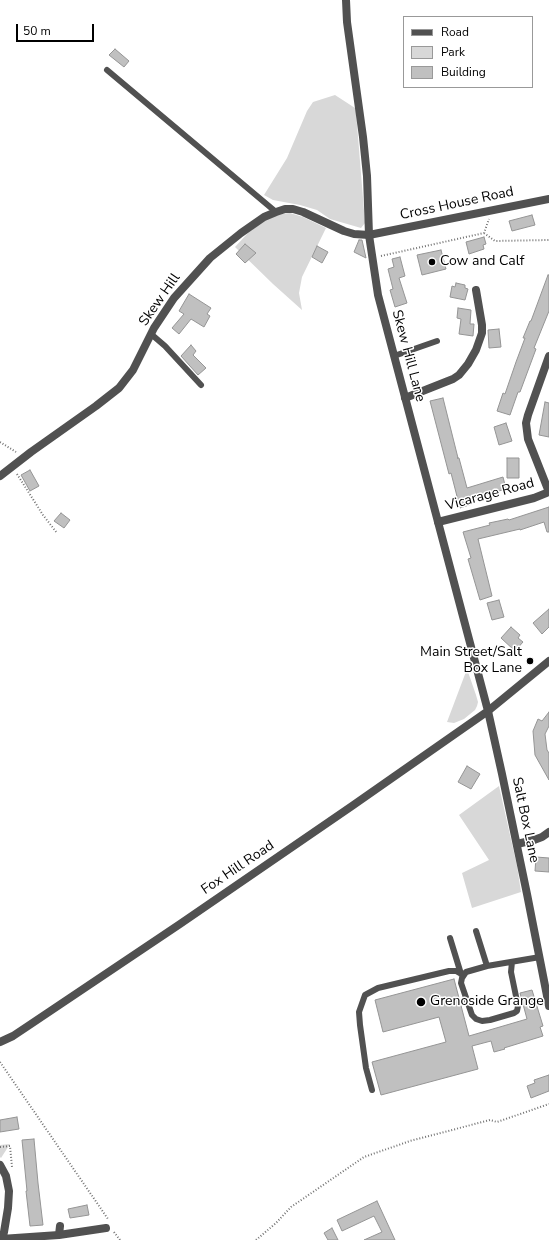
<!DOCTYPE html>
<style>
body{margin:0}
#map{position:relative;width:549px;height:1240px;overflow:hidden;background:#fff;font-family:"Nunito Sans",sans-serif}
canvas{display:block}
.legend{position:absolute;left:403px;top:16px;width:130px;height:72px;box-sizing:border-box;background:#fff;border:1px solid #999;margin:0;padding:5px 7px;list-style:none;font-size:12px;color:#000}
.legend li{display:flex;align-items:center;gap:8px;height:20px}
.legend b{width:20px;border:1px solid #999}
.scale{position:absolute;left:16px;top:24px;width:78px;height:18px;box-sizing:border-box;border:2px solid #000;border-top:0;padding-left:5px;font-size:12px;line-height:14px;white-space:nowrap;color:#000;-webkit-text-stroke:3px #fff;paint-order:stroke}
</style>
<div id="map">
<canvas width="549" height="1240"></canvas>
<ul class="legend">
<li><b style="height:5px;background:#515151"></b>Road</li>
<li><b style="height:11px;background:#d8d8d8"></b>Park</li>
<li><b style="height:11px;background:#c0c0c0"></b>Building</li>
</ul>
<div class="scale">50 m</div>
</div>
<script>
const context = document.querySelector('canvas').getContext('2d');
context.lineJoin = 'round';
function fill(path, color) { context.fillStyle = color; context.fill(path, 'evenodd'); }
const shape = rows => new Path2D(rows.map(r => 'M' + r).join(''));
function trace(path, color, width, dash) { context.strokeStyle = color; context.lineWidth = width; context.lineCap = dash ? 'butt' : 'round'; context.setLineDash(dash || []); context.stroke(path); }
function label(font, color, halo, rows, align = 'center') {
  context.font = font + ' "Nunito Sans",sans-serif'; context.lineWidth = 3; context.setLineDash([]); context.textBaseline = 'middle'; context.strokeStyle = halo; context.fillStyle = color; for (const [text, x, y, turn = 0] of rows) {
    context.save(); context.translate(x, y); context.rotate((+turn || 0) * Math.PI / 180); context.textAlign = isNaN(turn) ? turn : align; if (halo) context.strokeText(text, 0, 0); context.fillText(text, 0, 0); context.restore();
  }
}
const green = shape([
 [335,95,355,108,356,112,365,223,361,228,330,219,317,210,300,205,273,200,264,195,287,158,307,111,313,102],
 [290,213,303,217,326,228,302,277,299,293,302,310,273,284,235,247,248,233,265,220,280,214],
 [467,669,476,695,478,702,477,706,475,710,464,719,454,723,447,722],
 [499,786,517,866,521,892,472,908,462,873,489,860,459,815],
 [10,1144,1,1158,0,1157,0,1145]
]);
const building = shape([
 [115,49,129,61,124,67,109,55,115,49],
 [532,215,535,225,512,231,509,221,532,215],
 [484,237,486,244,483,245,484,249,469,254,466,242,484,237],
 [359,240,362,240,366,258,354,252,359,240],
 [245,244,256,253,245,263,236,254,245,244],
 [317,246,328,252,322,263,312,257,317,246],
 [441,250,446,269,422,275,417,255,441,250],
 [400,257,405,276,399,278,407,303,395,307,390,290,393,289,388,269,394,267,392,259,400,257],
 [548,275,549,275,549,311,534,348,536,349,520,392,518,392,510,415,497,411,503,393,505,394,516,362,525,338,523,338,530,321,531,321,548,275],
 [456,283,465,285,465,288,468,289,465,300,450,297,452,286,455,287,456,283],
 [189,294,211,308,207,314,210,316,204,327,191,319,179,334,172,328,184,314,179,311,189,294],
 [458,308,471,310,470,324,474,324,473,336,459,334,461,319,457,318,458,308],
 [499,329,501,347,489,348,488,330,499,329],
 [191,345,196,351,193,355,206,368,198,375,181,356,191,345],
 [443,398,458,458,457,458,459,458,467,488,503,477,506,489,470,499,472,504,460,508,451,473,449,474,430,401,443,398],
 [545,402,549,403,549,437,539,435,545,402],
 [506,423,512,441,499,445,494,427,506,423],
 [507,458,519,458,519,478,507,478,507,458],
 [30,470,39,486,30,491,21,475,30,470],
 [549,507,549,532,547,532,544,522,520,530,520,529,478,539,492,596,480,600,468,559,471,558,463,532,490,525,489,523,508,519,509,520,549,507],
 [61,513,70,520,64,528,54,521,61,513],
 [499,600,504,617,492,620,487,603,499,600],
 [549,609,549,627,542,634,533,623,549,609],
 [511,627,520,635,518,638,523,642,515,651,501,638,511,627],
 [549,712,549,726,545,734,547,750,549,753,549,780,535,755,533,731,538,719,542,721,549,712],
 [467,766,480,774,471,789,458,782,467,766],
 [536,857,549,858,549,872,535,871,536,857],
 [454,979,469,1036,527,1019,520,993,532,990,543,1026,540,1027,543,1036,504,1048,505,1049,494,1052,491,1041,472,1046,478,1069,381,1095,372,1062,446,1042,439,1017,383,1032,375,1000,454,979],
 [549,1075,549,1091,531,1098,527,1086,535,1083,534,1080,549,1075],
 [17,1117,19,1129,0,1132,0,1120,17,1117],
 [34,1139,38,1183,43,1225,30,1226,26,1191,27,1191,22,1140,34,1139],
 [377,1201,395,1240,364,1240,382,1232,374,1216,342,1231,337,1220,377,1201],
 [87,1205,89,1215,70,1218,68,1209,87,1205],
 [332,1228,338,1240,328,1240,324,1233,332,1228]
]);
const path = shape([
 [484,233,495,241,549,240],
 [381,256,484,233,489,219],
 [0,442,16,452],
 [17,474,43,515,57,533],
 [0,1062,108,1219],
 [0,1147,10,1146,12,1167],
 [114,1232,120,1240],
 [256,1240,276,1223,291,1207,364,1157,410,1141,490,1120,497,1122,549,1104]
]);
const service = shape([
 [107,70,276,212],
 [151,334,165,346,201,385],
 [394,356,437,341],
 [476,931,487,966],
 [450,938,461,974],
 [512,962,511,972,518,1006,517,1011,514,1013,490,1020,482,1021,476,1019,472,1015,461,983,462,978,466,972,487,966,540,957],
 [372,1090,366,1068,360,1025,359,1012,365,995,378,988,449,971,456,971,463,975]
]);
const minor = shape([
 [405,398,453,379,459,375,468,364,476,350,482,333,482,325,476,290],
 [0,476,31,452,96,406,119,388,133,370,154,328,174,298,210,258,241,233,264,217,276,212,285,209,293,209,303,212,344,231,354,234,369,235,549,199],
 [549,492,528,439,526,423,528,415,549,356],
 [438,522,534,498,549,492],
 [488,711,549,661],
 [517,844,534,840,542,837,549,832],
 [0,1165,6,1176,9,1191,8,1208,4,1232,1,1240],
 [59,1235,60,1226],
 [1,1239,59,1235,106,1228]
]);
const tertiary = shape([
 [346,0,347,22,363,137,367,176,369,235,378,295,488,711,502,774,527,894,549,1006],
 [0,1042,13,1036,28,1026,180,924,352,806,488,711]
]);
const markers = [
 [432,262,4,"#000"],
 [530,661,4,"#000"],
 [421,1002,5,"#000"]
];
const streetNames = [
 ["Cross House Road",457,204,-12],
 ["Skew Hill",160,300,-55],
 ["Skew Hill Lane",408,356,75],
 ["Vicarage Road",490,495,-15],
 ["Salt Box Lane",525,820,78],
 ["Fox Hill Road",238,868,-34]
];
const poiNames = [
 ["Cow and Calf",440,262],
 ["Main Street/Salt",522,653,"right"],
 ["Box Lane",522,669,"right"],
 ["Grenoside Grange",430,1002]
];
fill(green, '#d8d8d8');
fill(building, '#c0c0c0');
trace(building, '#959595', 1);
trace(path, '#737373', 2, [1, 2]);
trace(service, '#515151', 6);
trace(minor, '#515151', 8);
trace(tertiary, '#515151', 8);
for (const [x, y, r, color] of markers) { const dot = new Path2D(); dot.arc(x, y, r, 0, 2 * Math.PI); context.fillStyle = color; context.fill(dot); trace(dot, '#fff', 1.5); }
label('14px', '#000', '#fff', streetNames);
label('14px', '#000', '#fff', poiNames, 'left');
</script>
